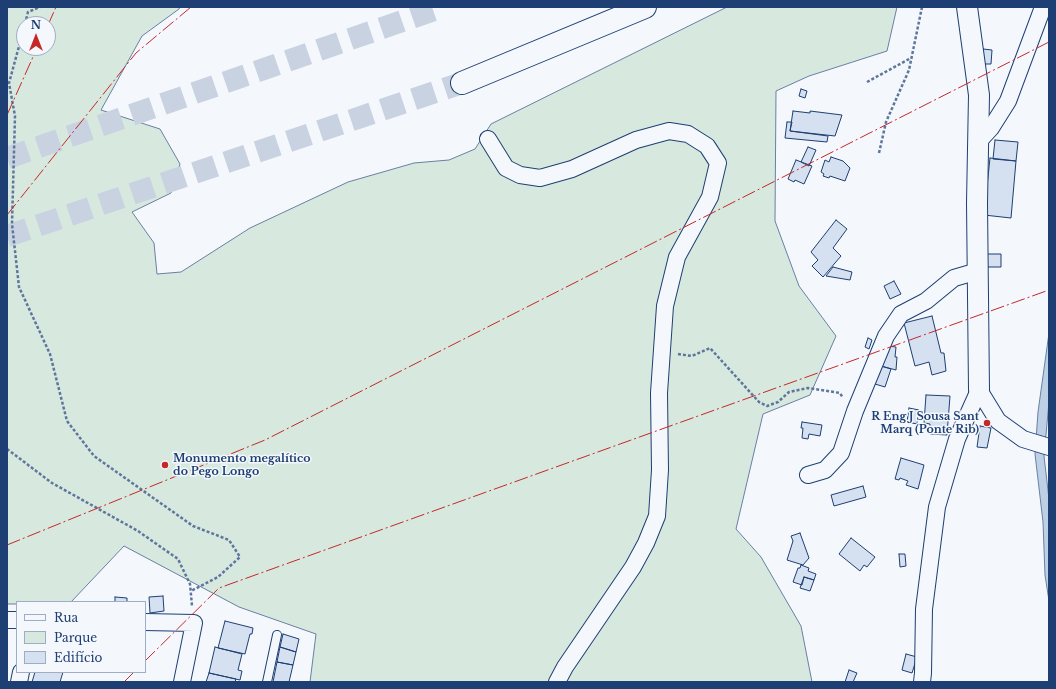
<!DOCTYPE html>
<meta charset="utf-8">
<style>
body{margin:0}
#map{position:relative;width:1056px;height:689px;overflow:hidden;background:#f4f7fb;font-family:"Libre Baskerville",serif}
canvas{display:block}
.frame{position:absolute;inset:0;border:8px solid #1d3f73;pointer-events:none}
.legend{position:absolute;left:16px;top:601px;width:130px;height:72px;box-sizing:border-box;background:#f4f7fb;border:1px solid #9eadc5;margin:0;padding:5px 7px;list-style:none;font-size:12px;color:#1d3f73}
.legend li{display:flex;align-items:center;gap:8px;height:20px}
.legend b{width:20px;border:1px solid #9eadc5}
.north{position:absolute;left:16px;top:16px;width:40px;height:40px;box-sizing:border-box;background:#f4f7fb;border:1px solid #9eadc5;border-radius:50%;rotate:0deg;font-size:11px;font-weight:700;line-height:16px;text-align:center;color:#1d3f73}
.north::after{content:'';display:block;margin:auto;width:14px;height:18px;background:#c62828;clip-path:polygon(50% 0,100% 100%,50% 72%,0 100%)}
</style>
<div id="map">
<canvas width="1056" height="689"></canvas>
<div class="frame"></div>
<ul class="legend">
<li><b style="height:5px;background:#f4f7fb"></b>Rua</li>
<li><b style="height:11px;background:#d7e8df"></b>Parque</li>
<li><b style="height:11px;background:#d5e0f0"></b>Edifício</li>
</ul>
<div class="north">N</div>
</div>
<script>
const context = document.querySelector('canvas').getContext('2d');
context.lineJoin = 'round';
function fill(path, color) { context.fillStyle = color; context.fill(path, 'evenodd'); }
const shape = rows => new Path2D(rows.map(r => 'M' + r).join(''));
function trace(path, color, width, dash) { context.strokeStyle = color; context.lineWidth = width; context.lineCap = dash ? 'butt' : 'round'; context.setLineDash(dash || []); context.stroke(path); }
function label(font, color, halo, rows, align = 'center') {
  context.font = font + ' "Libre Baskerville",serif'; context.lineWidth = 3; context.setLineDash([]); context.textBaseline = 'middle'; context.strokeStyle = halo; context.fillStyle = color; for (const [text, x, y, turn = 0] of rows) {
    context.save(); context.translate(x, y); context.rotate((+turn || 0) * Math.PI / 180); context.textAlign = isNaN(turn) ? turn : align; if (halo) context.strokeText(text, 0, 0); context.fillText(text, 0, 0); context.restore();
  }
}
const green = shape([
 [7,7,180,7,179,9,142,36,101,110,160,129,180,164,171,193,132,212,154,243,157,274,181,272,250,228,348,182,414,163,449,160,475,149,491,124,727,7,897,7,887,51,809,76,776,91,775,221,799,286,836,336,810,395,763,414,736,529,761,557,801,626,812,682,310,682,316,634,239,607,124,546,71,602,17,602,17,604,7,604,7,7],
 [24,24,48,24,48,48,24,48,24,24]
]);
const water = shape([
 [1049,333,1049,402,1044,456,1049,499,1049,601,1045,575,1043,522,1035,454,1038,412,1049,333]
]);
const building = shape([
 [983,49,992,50,991,64,982,64,983,49],
 [801,89,807,91,805,98,799,96,801,89],
 [793,111,810,113,810,111,842,115,835,136,790,131,793,111],
 [787,122,792,122,790,131,828,136,827,142,785,138,787,122],
 [995,140,1018,142,1016,161,993,159,995,140],
 [808,147,816,150,809,166,801,162,808,147],
 [831,157,843,161,850,168,845,181,830,176,829,178,823,176,824,174,821,172,825,160,829,162,831,157],
 [990,158,1016,161,1011,218,984,215,990,158],
 [796,160,812,166,804,184,795,180,794,182,788,179,796,160],
 [836,220,847,229,833,248,841,256,823,277,812,266,818,260,811,252,836,220],
 [986,254,1001,254,1001,267,986,267,986,254],
 [833,267,852,272,850,280,826,276,833,267],
 [894,281,901,294,890,299,884,286,894,281],
 [932,316,941,353,944,353,946,371,932,375,929,362,915,366,904,323,932,316],
 [868,338,872,340,869,349,865,347,868,338],
 [888,346,896,347,895,357,897,357,896,370,881,366,888,346],
 [881,366,891,369,885,387,875,384,881,366],
 [926,395,950,396,947,435,930,434,930,424,924,423,926,395],
 [909,408,919,410,917,424,907,422,909,408],
 [802,422,822,425,820,436,809,434,808,439,802,438,803,428,801,428,802,422],
 [980,426,991,428,987,448,977,447,980,426],
 [901,458,924,465,918,489,906,485,908,481,900,478,899,480,895,479,901,458],
 [863,486,866,497,834,506,831,495,863,486],
 [800,533,809,558,803,565,787,560,793,541,791,536,800,533],
 [851,538,875,557,867,567,864,565,860,571,839,554,851,538],
 [899,554,905,554,906,566,900,567,899,554],
 [801,565,809,568,808,571,816,574,814,580,804,577,802,585,793,582,798,568,800,568,801,565],
 [804,577,814,580,810,591,800,588,804,577],
 [163,596,164,611,150,613,149,597,163,596],
 [115,597,127,598,127,602,115,602,115,597],
 [225,621,253,628,252,634,250,634,245,654,218,648,225,621],
 [283,634,299,639,296,652,280,647,283,634],
 [215,647,242,654,238,670,242,671,240,680,209,673,215,647],
 [280,647,296,652,293,665,277,662,280,647],
 [906,654,917,657,912,673,902,670,906,654],
 [277,662,293,665,289,682,273,682,277,662],
 [849,670,857,673,853,682,845,682,849,670],
 [35,672,63,672,60,682,32,682,35,672],
 [209,673,236,679,235,682,206,682,209,673]
]);
const motorwayTunnel = shape([
 [7,158,443,7],
 [7,236,462,83]
]);
const path = shape([
 [25,24,28,12,40,7],
 [24,28,9,83,15,116,12,224,19,287,50,354,67,421,94,456,193,526,229,540,240,557,218,577,191,591],
 [867,82,911,58],
 [879,153,886,122,909,70,922,7],
 [678,354,692,356,710,348,759,402,767,406,778,402,789,392,808,388,840,393,843,398],
 [7,449,52,483,138,531,178,559,190,584,192,606]
]);
const service = shape([
 [267,682,277,635]
]);
const minor = shape([
 [488,139,506,168,520,175,540,178,572,169,636,140,669,131,688,134,707,146,718,163,710,197,677,257,665,306,659,393,660,470,657,516,646,543,633,567,565,667,557,682],
 [979,141,991,128,1008,101,1043,7],
 [979,390,998,421,1023,439,1049,447],
 [808,475,825,470,841,453,855,411,886,336,901,314,926,301,954,278,978,271],
 [7,620,17,620],
 [145,622,194,623,182,682],
 [19,682,21,672],
 [922,682,923,673,924,609,937,507,957,439,979,390]
]);
const tertiary = shape([
 [967,7,979,95,977,203,979,390]
]);
const motorway = shape([
 [462,83,645,7]
]);
const power = shape([
 [48,25,56,7],
 [7,115,37,48],
 [7,215,136,53,191,7],
 [7,545,265,440,1049,42],
 [145,661,219,588,1049,290],
 [124,682,134,672]
]);
const markers = [
 [987,423,4,"#c62828"],
 [165,465,4,"#c62828"]
];
const poiNames = [
 ["R Eng J Sousa Sant",979,417],
 ["Marq (Ponte Rib)",979,430],
 ["Monumento megalítico",173,459,"left"],
 ["do Pego Longo",173,472,"left"]
];
fill(green, '#d7e8df');
trace(green, '#687fa3', 1);
fill(water, '#bed0e5');
trace(water, '#687fa3', 1);
fill(building, '#d5e0f0');
trace(building, '#1d3f73', 1);
trace(motorwayTunnel, '#c9d2e0', 22, [22, 11]);
trace(service, '#1d3f73', 10);
trace(minor, '#1d3f73', 18);
trace(tertiary, '#1d3f73', 22);
trace(motorway, '#1d3f73', 24);
trace(path, '#5e769c', 2.5, [3, 2]);
trace(service, '#f4f7fb', 8);
trace(minor, '#f4f7fb', 16);
trace(tertiary, '#f4f7fb', 20);
trace(motorway, '#f4f7fb', 22);
trace(power, '#c62828', 1, [14, 3, 2, 3]);
for (const [x, y, r, color] of markers) { const dot = new Path2D(); dot.arc(x, y, r, 0, 2 * Math.PI); context.fillStyle = color; context.fill(dot); trace(dot, '#f4f7fb', 1.5); }
label('bold 11px', '#1d3f73', '#f4f7fb', poiNames, 'right');
</script>
